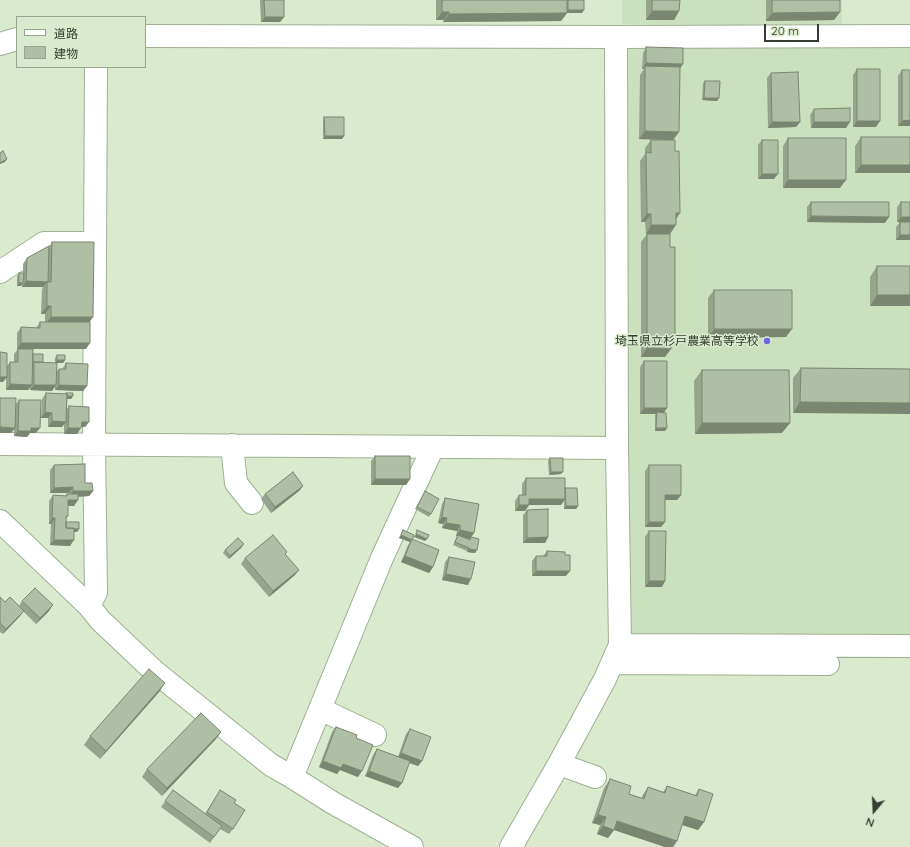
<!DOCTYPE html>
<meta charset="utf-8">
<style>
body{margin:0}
#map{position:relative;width:910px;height:847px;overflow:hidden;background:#d9eacd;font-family:Quicksand,"Noto Sans JP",sans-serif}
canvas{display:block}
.legend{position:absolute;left:16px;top:16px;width:130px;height:52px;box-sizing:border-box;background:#d9eacd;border:1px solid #98a48f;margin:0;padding:5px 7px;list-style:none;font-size:12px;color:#363c31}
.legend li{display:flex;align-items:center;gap:8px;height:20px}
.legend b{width:20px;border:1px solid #98a48f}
.north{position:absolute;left:854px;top:791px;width:40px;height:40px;-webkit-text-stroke:3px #d9eacd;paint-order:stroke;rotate:199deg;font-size:11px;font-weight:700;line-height:16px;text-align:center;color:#363c31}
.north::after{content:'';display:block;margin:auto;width:14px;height:18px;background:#363c31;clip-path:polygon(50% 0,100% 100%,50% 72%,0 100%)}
.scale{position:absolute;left:764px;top:24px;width:55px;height:18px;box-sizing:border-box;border:2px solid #363c31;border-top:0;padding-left:5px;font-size:12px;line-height:14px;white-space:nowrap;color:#363c31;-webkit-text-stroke:3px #d9eacd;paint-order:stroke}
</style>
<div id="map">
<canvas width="910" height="847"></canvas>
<ul class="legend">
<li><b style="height:5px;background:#fff"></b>道路</li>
<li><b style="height:11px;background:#afbfa3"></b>建物</li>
</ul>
<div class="north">N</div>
<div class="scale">20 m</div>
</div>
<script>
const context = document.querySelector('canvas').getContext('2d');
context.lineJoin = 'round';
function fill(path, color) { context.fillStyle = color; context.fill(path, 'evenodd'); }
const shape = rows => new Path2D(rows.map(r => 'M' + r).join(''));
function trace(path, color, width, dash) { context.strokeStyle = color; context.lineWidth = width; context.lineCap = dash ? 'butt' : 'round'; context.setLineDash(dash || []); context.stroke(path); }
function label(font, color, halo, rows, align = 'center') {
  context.font = font + ' Quicksand,"Noto Sans JP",sans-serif'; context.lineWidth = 3; context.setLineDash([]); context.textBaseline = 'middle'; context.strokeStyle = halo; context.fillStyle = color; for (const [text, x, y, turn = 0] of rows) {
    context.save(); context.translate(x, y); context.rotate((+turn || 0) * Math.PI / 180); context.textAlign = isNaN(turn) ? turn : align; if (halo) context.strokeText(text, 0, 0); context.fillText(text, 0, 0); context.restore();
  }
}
const built = shape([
 [622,0,842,0,842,26,622,24],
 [621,46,910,48,910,634,627,634]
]);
const minor = shape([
 [145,36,616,37,910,36],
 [616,37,617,448,620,645,910,646],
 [0,44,17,39],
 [0,272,44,243,82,243],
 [0,444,617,448],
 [232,445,236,483,252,503],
 [0,521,89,606,100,620,154,671,271,765,292,777,333,803,412,847],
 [89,606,96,592,94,444,96,67],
 [612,663,828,664],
 [320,709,375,735],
 [559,764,595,777],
 [292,777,382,558,433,447],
 [511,847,559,764,605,679,620,645]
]);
const wall = shape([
 [260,0,284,0,284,17,280,22,261,22],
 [436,0,584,0,582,13,567,13,561,21,443,22,444,20,436,20],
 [646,0,680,0,679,11,674,20,646,20],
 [766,0,840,0,840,12,834,20,766,21],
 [646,47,680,69,679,132,673,140,639,139,640,75,644,69,642,69,643,53],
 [857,69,876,127,853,127,853,75],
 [902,70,910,126,898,126,898,76],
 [771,73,800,122,796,127,768,128,767,78],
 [705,81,719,98,717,101,702,100,703,83],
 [814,109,846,128,811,128,810,115],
 [324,117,344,136,342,139,323,139,323,120],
 [861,137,910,137,910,173,855,173,855,146],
 [788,138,840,188,783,188,783,146],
 [651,140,676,219,670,234,646,234,645,222,641,222,640,161,645,154,645,148],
 [762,140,774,179,758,179,758,145],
 [811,202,885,223,807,222,807,207],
 [901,202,910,202,910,240,896,240,896,227,900,222,897,222,897,207],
 [647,234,670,247,675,338,671,343,665,357,641,357,641,242],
 [52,242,89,322,86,349,17,349,17,333,21,327,36,328,40,322,45,322,45,314,41,314,42,290,43,287,22,287,22,284,21,286,17,286,17,276,19,273,23,273,23,264,27,258,49,247],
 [877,266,910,266,870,306,870,277],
 [714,290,786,337,708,338,708,298],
 [18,349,33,354,43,362,55,363,55,358,57,355,65,360,63,363,57,363,56,372,59,369,62,369,66,363,87,386,83,391,55,390,55,387,52,391,30,390,30,388,28,390,6,390,6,377,3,382,7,366,10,362,14,362,14,354],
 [644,361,664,412,665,431,655,431,655,415,656,414,640,414,640,367],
 [801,368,910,369,793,413,793,378],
 [702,370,782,433,695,434,694,381],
 [46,393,65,394,66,393,73,396,71,399,67,399,67,409,69,406,89,422,85,427,81,427,77,434,64,434,64,424,62,427,48,427,48,418,41,418,42,399],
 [19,400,36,433,30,433,27,437,14,436,14,429,11,433,16,404],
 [375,456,410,479,406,485,371,485,371,461],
 [550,458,561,474,549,475,548,461],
 [54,465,85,483,93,491,89,496,78,497,74,506,68,506,68,516,66,519,66,522,79,529,77,532,74,532,70,546,50,545,51,524,49,524,49,501,53,495,65,496,67,494,69,494,69,493,50,493,50,470],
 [649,465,681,495,677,500,665,500,665,522,661,527,645,527,645,471],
 [526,478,565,488,578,506,576,509,564,509,564,501,561,505,529,505,525,511,515,511,515,501,519,495,522,495,522,484],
 [303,486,299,491,271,513,261,499,265,494],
 [425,491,431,514,429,517,415,509],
 [445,498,470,539,464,538,470,540,471,537,477,550,475,553,467,552,467,551,453,545,457,536,456,536,457,531,442,528,443,524,438,523,442,504],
 [527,510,548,537,545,543,523,543,523,515],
 [403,530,412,539,433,567,429,573,401,562,408,545,410,542,399,538],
 [649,531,662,587,645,587,645,537],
 [242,547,229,559,223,553,225,550],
 [547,551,565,555,566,576,532,576,532,561,536,556,543,556],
 [286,555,295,575,269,597,241,564,245,558],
 [449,557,468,585,442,580,445,562],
 [0,597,5,602,19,606,22,601,49,611,36,624,23,611,20,616,3,634,0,632],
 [160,691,100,759,84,745,90,736],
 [336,727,356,738,358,777,340,770,337,774,319,767,332,732],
 [410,729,422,761,418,766,409,763,402,783,398,788,365,776,373,755,377,749,398,757,406,734],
 [221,732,215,740,162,796,142,777,147,769],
 [610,779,629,794,642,798,642,796,648,787,663,792,667,786,695,795,699,789,704,822,698,830,682,825,677,841,673,847,665,847,614,830,608,838,597,834,600,825,592,823,604,788],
 [173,790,205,814,220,790,234,803,233,829,229,834,220,829,210,843,161,807]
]);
const shadedWall = shape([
 [568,10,584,10,582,13,566,13],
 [652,11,679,11,674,20,646,20],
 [442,12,449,12,444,20,436,20],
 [840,12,834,20,766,21,772,13],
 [567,13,561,21,443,22,449,14],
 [265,17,284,17,280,22,261,22],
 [646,63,683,64,679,70,645,66,643,69,642,69],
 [704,98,719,98,717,101,702,100],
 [910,120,910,126,898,126,902,121],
 [857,121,880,121,876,127,853,127],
 [772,122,800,122,796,127,768,128],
 [814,122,850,122,846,128,811,128],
 [645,131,679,132,673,140,639,139],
 [325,136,344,136,342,139,323,139],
 [7,159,5,162,0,164,0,163],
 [861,165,910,165,910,173,855,173],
 [762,174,778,174,774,179,758,179],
 [788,180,846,180,840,188,783,188],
 [676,213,680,213,674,222],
 [647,214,651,214,645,222,641,222],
 [811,216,889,217,885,223,807,222],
 [901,217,910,217,910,222,897,222],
 [651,225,676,225,670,234,646,234],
 [900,235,910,235,910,240,896,240],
 [26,281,47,282,43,287,22,287],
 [19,283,23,283,21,286,17,286],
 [877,295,910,295,910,306,870,306],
 [47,306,51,306,45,314,41,314],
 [51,317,93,317,87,326,45,325],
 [714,329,792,329,786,337,708,338],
 [671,338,675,338,669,346],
 [21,343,90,343,86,349,17,349],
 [647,348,671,349,665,357,641,357],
 [57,360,65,360,63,363,55,363],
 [0,377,7,377,3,382,0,382],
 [10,384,32,385,28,390,6,390],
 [34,385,56,385,52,391,30,390],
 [59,385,87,386,83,391,55,390],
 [66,396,73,396,71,399,64,399],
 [800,402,910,403,910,414,793,413],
 [644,408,667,408,663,414,657,412,656,414,640,414],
 [45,412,52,413,48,418,41,418],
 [52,421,66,422,62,427,48,427],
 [82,422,89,422,85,427,78,427],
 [702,423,790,423,782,433,695,434],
 [0,427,15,428,11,433,0,433],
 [31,428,40,428,36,433,30,433,27,437,14,436,18,431],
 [68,428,81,428,77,434,64,434],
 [656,428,667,428,665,431,655,431],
 [551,472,563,472,561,474,549,475],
 [375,479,410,479,406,485,371,485],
 [303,486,299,491,271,513,275,507],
 [73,487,69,493,50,493,54,488],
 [73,491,93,491,89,496,69,497],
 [665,495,681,495,677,500,661,500],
 [529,499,565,499,561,505,525,505],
 [68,500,78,500,74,506,65,506],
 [519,505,529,505,525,511,515,511],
 [566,506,578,506,576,509,564,509],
 [442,517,447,518,443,524,438,523],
 [52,518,55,518,51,524,49,524],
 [649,522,665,522,661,527,645,527],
 [446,523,460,525,457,531,442,528],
 [65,529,79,529,77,532,63,532],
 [460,530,474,533,470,539,456,536],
 [416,534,427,539,425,541,414,537],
 [401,535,412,539,410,542,399,538],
 [548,537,545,543,523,543,527,538],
 [54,540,74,540,70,546,50,545],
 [244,544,242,547,229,559,230,556],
 [469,549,477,550,475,553,467,552],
 [405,556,433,567,429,573,401,562],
 [299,570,295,575,269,597,273,591],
 [536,571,570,571,566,576,532,576],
 [446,574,471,579,468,585,442,580],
 [649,581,665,581,662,587,645,587],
 [53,605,49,611,36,624,40,618],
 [24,611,20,616,3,634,6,629],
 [165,683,160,691,100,759,106,751],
 [221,732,215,740,162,796,167,788],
 [401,753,422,761,418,766,397,758],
 [323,761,343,764,362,771,358,777,340,770,337,774,319,767],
 [369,771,402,783,398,788,365,776],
 [598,815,606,817,600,825,592,823],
 [685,816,704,822,698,830,679,824],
 [617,821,677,841,673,847,665,847,614,830,608,838,597,834,603,826]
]);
const building = shape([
 [264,0,284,0,284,17,265,17,264,0],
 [442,0,567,0,567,13,449,14,449,12,442,12,442,0],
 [568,0,584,0,584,10,568,10,568,0],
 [652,0,680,0,679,11,652,11,652,0],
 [772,0,840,0,840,12,772,13,772,0],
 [646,47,683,48,683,64,646,63,646,47],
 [645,66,680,67,679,132,645,131,645,66],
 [857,69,880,69,880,121,857,121,857,69],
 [902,70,910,70,910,120,902,121,902,70],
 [798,72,800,122,772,122,771,73,798,72],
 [705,81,720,81,719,98,704,98,705,81],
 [850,108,850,122,814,122,814,109,850,108],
 [324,117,344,117,344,136,325,136,324,117],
 [861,137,910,137,910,165,861,165,861,137],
 [788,138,846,138,846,180,788,180,788,138],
 [651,140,675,140,675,151,679,151,680,213,676,213,676,225,651,225,651,214,647,214,646,152,651,153,651,140],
 [762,140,778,140,778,174,762,174,762,140],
 [3,151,7,159,0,163,0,153,3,151],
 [811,202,889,202,889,217,811,216,811,202],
 [901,202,910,202,910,217,901,217,901,202],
 [900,222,910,222,910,235,900,235,900,222],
 [647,234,670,234,670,247,675,247,675,338,671,338,671,349,647,348,647,234],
 [52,242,94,242,93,317,51,317,51,306,47,306,47,282,51,282,52,242],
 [49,246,48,282,26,281,27,258,49,246],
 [877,266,910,266,910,295,877,295,877,266],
 [19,273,24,273,23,283,19,283,19,273],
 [714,290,792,290,792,329,714,329,714,290],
 [40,322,90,322,90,343,21,343,21,327,40,328,40,322],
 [18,349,33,349,32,385,10,384,10,362,18,362,18,349],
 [0,352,7,353,7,377,0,377,0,352],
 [33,354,43,354,43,362,34,362,33,363,33,354],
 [57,355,65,355,65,360,57,360,57,355],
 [644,361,667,361,667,408,644,408,644,361],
 [34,362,57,363,56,385,34,385,34,362],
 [66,363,88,364,87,386,59,385,59,369,66,369,66,363],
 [801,368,910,369,910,403,800,402,801,368],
 [702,370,789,370,790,423,702,423,702,370],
 [46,393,67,394,66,422,52,421,52,413,45,412,46,393],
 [66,393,73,393,73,396,67,396,67,394,66,394,66,393],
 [0,398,16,398,15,428,0,427,0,398],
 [19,400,41,400,40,428,31,428,31,431,18,431,19,400],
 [69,406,89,407,89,422,82,422,81,428,68,428,69,406],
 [657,412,666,413,667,428,656,428,657,412],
 [375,456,410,456,410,479,375,479,375,456],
 [550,458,563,458,563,472,551,472,550,458],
 [85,464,85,483,92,483,93,491,73,491,73,487,54,488,54,465,85,464],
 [649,465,681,465,681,495,665,495,665,522,649,522,649,465],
 [293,472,303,486,275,507,265,494,293,472],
 [526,478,565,478,565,499,529,499,529,505,519,505,519,495,526,495,526,478],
 [565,488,577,488,578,506,566,506,565,488],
 [425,491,439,499,431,514,417,507,425,491],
 [67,494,78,494,78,500,68,500,68,516,66,516,66,528,74,528,74,540,54,540,55,518,52,518,53,495,67,496,67,494],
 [445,498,479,504,474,533,460,530,460,525,446,523,447,518,442,517,445,498],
 [548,509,548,537,527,538,527,510,548,509],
 [66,522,79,522,79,529,66,528,66,522],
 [403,530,414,535,412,540,401,535,403,530],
 [417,530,429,535,427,539,416,534,417,530],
 [649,531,666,531,665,581,649,581,649,531],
 [273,535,287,552,285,554,299,570,273,591,245,558,273,535],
 [458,535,470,540,471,537,479,539,477,550,469,549,469,548,455,542,458,535],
 [238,538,244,544,230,556,225,550,238,538],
 [412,539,439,550,433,567,405,556,412,539],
 [547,551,565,552,565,555,570,555,570,571,536,571,536,556,547,556,547,551],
 [449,557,475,562,471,579,446,574,449,557],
 [35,588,53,605,40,618,22,601,35,588],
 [0,597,5,602,10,597,24,611,6,629,0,623,0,597],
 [149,669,165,683,106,751,90,736,149,669],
 [201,713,221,732,167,788,147,769,201,713],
 [336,727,357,735,356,738,373,745,362,771,343,764,341,768,323,761,336,727],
 [410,729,431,737,422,761,401,753,410,729],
 [377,749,410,761,402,783,369,771,377,749],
 [610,779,631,786,629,794,644,799,648,787,665,793,667,786,697,796,699,789,713,794,704,822,685,816,677,841,617,821,614,830,603,826,606,817,598,815,610,779],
 [173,790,222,826,214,837,165,801,173,790],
 [220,790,236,800,234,803,245,810,233,829,207,812,220,790]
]);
const markers = [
 [767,341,4,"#6e67e1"]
];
const poiNames = [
 ["埼玉県立杉戸農業高等学校",759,341]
];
fill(built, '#cbe0bc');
trace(minor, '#9faf93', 24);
trace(minor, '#fff', 22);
fill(wall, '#96a48c');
fill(shadedWall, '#7a8672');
fill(building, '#afbfa3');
trace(building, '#7a8672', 1);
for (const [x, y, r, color] of markers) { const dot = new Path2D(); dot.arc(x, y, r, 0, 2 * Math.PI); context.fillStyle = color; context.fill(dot); trace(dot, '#d9eacd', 1.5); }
label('12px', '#363c31', '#d9eacd', poiNames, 'right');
</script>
